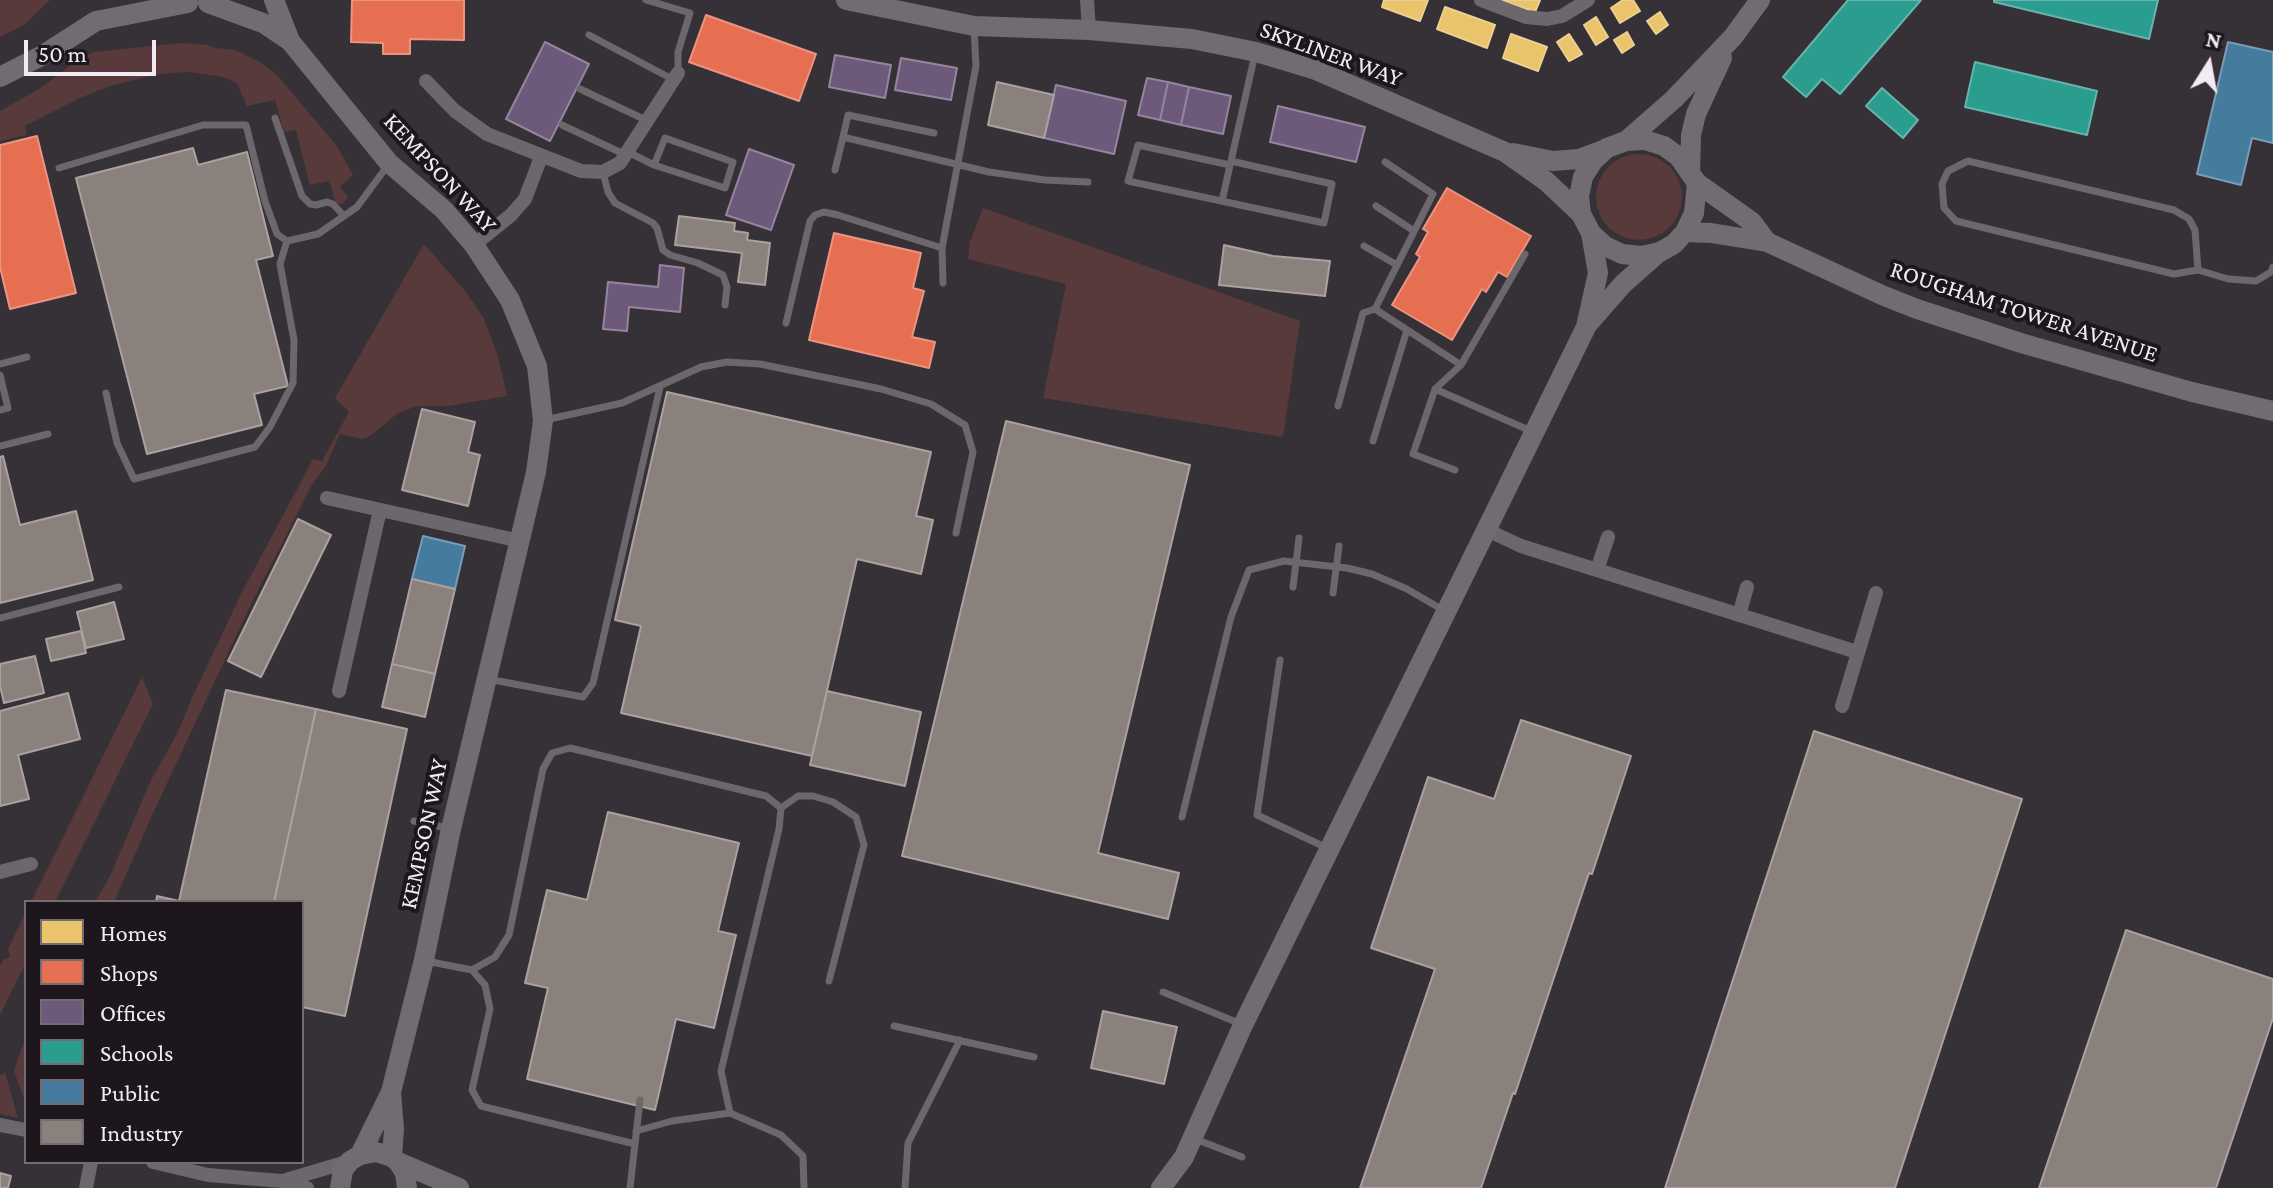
<!DOCTYPE html>
<style>
body{margin:0}
#map{position:relative;width:2273px;height:1188px;overflow:hidden;background:#363037;font-family:"Crimson Pro",serif}
canvas{display:block}
.legend{position:absolute;left:24px;top:900px;width:280px;height:264px;box-sizing:border-box;background:#1d171d;border:2px solid #736c73;margin:0;padding:10px 14px;list-style:none;font-size:24px;color:#f3ebf3}
.legend li{display:flex;align-items:center;gap:16px;height:40px}
.legend b{width:40px;border:2px solid #736c73}
.north{position:absolute;left:2169px;top:24px;width:80px;height:80px;-webkit-text-stroke:6px #1d171d;paint-order:stroke;rotate:11deg;font-size:22px;font-weight:700;line-height:32px;text-align:center;color:#f3ebf3}
.north::after{content:'';display:block;margin:auto;width:28px;height:36px;background:#f3ebf3;clip-path:polygon(50% 0,100% 100%,50% 72%,0 100%)}
.scale{position:absolute;left:24px;top:40px;width:132px;height:36px;box-sizing:border-box;border:4px solid #f3ebf3;border-top:0;padding-left:10px;font-size:24px;line-height:28px;white-space:nowrap;color:#f3ebf3;-webkit-text-stroke:6px #1d171d;paint-order:stroke}
</style>
<div id="map">
<canvas width="2273" height="1188"></canvas>
<ul class="legend">
<li><b style="height:22px;background:#e9c46a"></b>Homes</li>
<li><b style="height:22px;background:#e76f51"></b>Shops</li>
<li><b style="height:22px;background:#6d597a"></b>Offices</li>
<li><b style="height:22px;background:#2a9d8f"></b>Schools</li>
<li><b style="height:22px;background:#457b9d"></b>Public</li>
<li><b style="height:22px;background:#8a817c"></b>Industry</li>
</ul>
<div class="north">N</div>
<div class="scale">50 m</div>
</div>
<script>
const context = document.querySelector('canvas').getContext('2d');
context.lineJoin = 'round';
function fill(path, color) { context.fillStyle = color; context.fill(path, 'evenodd'); }
const shape = rows => new Path2D(rows.map(r => 'M' + r).join(''));
function trace(path, color, width, dash) { context.strokeStyle = color; context.lineWidth = width; context.lineCap = dash ? 'butt' : 'round'; context.setLineDash(dash || []); context.stroke(path); }
function label(font, color, halo, rows, align = 'center') {
  context.font = font + ' "Crimson Pro",serif'; context.lineWidth = 8; context.setLineDash([]); context.textBaseline = 'middle'; context.strokeStyle = halo; context.fillStyle = color; for (const [text, x, y, turn = 0] of rows) {
    context.save(); context.translate(x, y); context.rotate((+turn || 0) * Math.PI / 180); context.textAlign = isNaN(turn) ? turn : align; if (halo) context.strokeText(text, 0, 0); context.fillText(text, 0, 0); context.restore();
  }
}
const green = shape([
 [0,0,50,0,24,25,0,37],
 [182,43,208,45,216,48,235,50,260,62,277,75,337,146,353,175,340,187,348,197,342,204,336,203,329,181,310,185,296,130,284,132,275,100,247,106,237,84,231,80,218,76,189,72,171,73,154,75,110,86,80,98,25,126,27,135,0,141,0,111,39,89,83,56,94,52],
 '1596 197a43 43 0 1 1 86 0a43 43 0 1 1-86 0Z',
 [983,208,1300,321,1283,437,1043,398,1066,284,968,259,970,242],
 [424,244,465,291,483,317,498,356,507,396,448,406,417,406,398,413,370,436,363,439,340,434,326,466,313,483,253,600,154,811,114,902,95,902,110,876,151,780,177,734,191,700,241,594,313,459,322,461,349,412,335,398],
 [142,677,153,704,55,902,31,902],
 [26,912,26,962,0,1015,0,966,4,959,10,957,8,949],
 [26,1036,26,1105,14,1071],
 [5,1072,18,1118,0,1114,0,1076]
]);
const homes = shape([
 [1384,0,1428,0,1420,21,1382,7,1384,0],
 [1500,0,1540,0,1535,12,1500,0],
 [1623,0,1633,0,1640,11,1620,23,1611,8,1623,0],
 [1445,7,1495,25,1487,48,1437,29,1445,7],
 [1660,12,1668,25,1656,34,1647,21,1660,12],
 [1596,17,1608,37,1596,45,1584,25,1596,17],
 [1627,32,1634,45,1622,53,1614,40,1627,32],
 [1511,34,1547,47,1538,71,1503,58,1511,34],
 [1569,34,1582,54,1569,61,1557,42,1569,34]
]);
const shops = shape([
 [352,0,464,0,464,40,410,39,410,54,383,54,383,43,351,42,352,0],
 [706,15,816,54,799,101,689,62,706,15],
 [37,136,76,293,10,309,0,267,0,145,37,136],
 [1447,188,1531,236,1507,277,1498,272,1486,292,1482,289,1452,340,1392,305,1420,257,1416,254,1428,232,1423,229,1447,188],
 [834,233,921,253,913,288,924,291,912,337,935,342,929,368,809,340,834,233]
]);
const offices = shape([
 [545,42,589,64,550,141,506,119,545,42],
 [835,55,891,65,885,98,829,87,835,55],
 [901,58,957,68,951,100,895,90,901,58],
 [1147,78,1168,82,1160,120,1138,115,1147,78],
 [1168,82,1189,87,1181,125,1160,120,1168,82],
 [1056,85,1126,101,1114,154,1044,138,1056,85],
 [1189,87,1231,96,1223,134,1181,125,1189,87],
 [1278,106,1365,127,1356,162,1270,142,1278,106],
 [749,149,794,165,771,230,726,215,749,149],
 [660,265,684,268,680,312,629,307,627,331,603,329,608,282,658,287,660,265]
]);
const schools = shape([
 [1848,0,1921,0,1840,94,1822,79,1806,97,1783,77,1848,0],
 [1994,0,2158,0,2149,39,1994,2,1994,0],
 [1975,62,2097,91,2087,135,1965,107,1975,62],
 [1882,88,1918,120,1903,138,1866,106,1882,88]
]);
const public = shape([
 [2228,42,2273,52,2273,143,2252,138,2241,185,2197,174,2228,42],
 [423,536,465,546,455,589,412,579,423,536]
]);
const industry = shape([
 [997,82,1054,95,1044,138,988,125,997,82],
 [193,148,198,165,247,152,273,256,256,260,288,386,254,394,262,425,147,454,76,178,193,148],
 [679,216,735,223,734,231,748,233,747,240,770,243,765,285,738,282,742,253,675,245,679,216],
 [1224,245,1273,256,1330,261,1325,296,1219,285,1224,245],
 [667,392,931,452,916,516,933,520,921,574,857,559,812,756,621,713,641,626,615,620,667,392],
 [422,409,475,422,468,452,480,455,468,506,402,490,422,409],
 [1006,421,1190,465,1098,853,1179,873,1168,919,902,856,1006,421],
 [3,456,20,525,76,511,93,580,0,603,0,457,3,456],
 [298,519,331,535,261,677,228,661,298,519],
 [412,579,455,589,435,674,392,664,412,579],
 [114,602,124,639,86,648,77,612,114,602],
 [81,631,86,653,51,661,46,639,81,631],
 [35,656,44,693,4,703,0,686,0,664,35,656],
 [392,664,435,674,425,717,382,707,392,664],
 [226,690,316,709,274,902,156,902,157,896,179,901,226,690],
 [827,691,921,712,905,786,810,765,827,691],
 [68,693,80,739,18,755,29,799,0,806,0,711,68,693],
 [316,709,407,729,345,1016,302,1007,302,902,274,902,316,709],
 [1521,720,1631,756,1592,874,1589,873,1515,1094,1513,1093,1481,1188,1360,1188,1435,969,1371,948,1428,777,1494,799,1521,720],
 [1814,731,2022,799,1895,1188,1665,1188,1814,731],
 [608,812,739,843,718,931,736,935,714,1028,676,1019,655,1110,527,1079,548,988,525,983,547,890,587,900,608,812],
 [2126,930,2273,979,2273,1018,2216,1188,2039,1188,2126,930],
 [1103,1011,1177,1027,1164,1084,1091,1068,1103,1011],
 [0,1173,11,1176,8,1188,0,1188,0,1173]
]);
const lane = shape([
 [646,0,690,13,678,52,678,73],
 [589,35,674,80],
 [580,89,648,121],
 [275,118,302,196,310,204,316,205,327,202,333,204,344,216],
 [562,125,626,155],
 [843,137,848,115,934,133],
 [628,152,654,165,725,188,733,162,665,138,654,165],
 [1385,162,1433,194,1375,309,1461,365],
 [1230,165,1138,145,1128,181,1324,223,1332,184,1231,161],
 [59,168,203,125,246,125,265,201,277,234,287,241,318,234,357,207,388,165],
 [835,170,843,137,989,172,1045,180,1088,182],
 [603,172,608,192,615,203,653,223,657,228,663,250,670,255,698,263,723,275,727,287,725,305],
 [1222,201,1255,54],
 [1376,206,1414,231],
 [1364,246,1397,265],
 [2198,270,2195,230,2189,219,2174,210,1968,161,1948,171,1942,184,1944,208,1956,221,2174,274,2198,270,2228,279,2256,281,2271,272,2273,267],
 [943,283,942,248,976,66,974,28],
 [786,323,810,221,815,215,824,212,838,215,942,248],
 [0,364,27,357],
 [0,375,8,408,0,410],
 [1435,389,1531,431],
 [106,393,117,443,134,479,255,447,270,427,293,383,294,340,280,264,287,241],
 [1338,406,1363,313,1375,309],
 [545,420,622,403,701,367,727,362,760,364,881,389,931,404,965,425,973,452,956,533],
 [1373,441,1407,330],
 [0,446,48,434],
 [1455,470,1413,454,1435,389,1461,365,1525,254],
 [1293,587,1299,538],
 [1333,593,1339,546],
 [0,618,119,587],
 [1280,660,1257,815,1327,848],
 [488,679,583,697,593,683,660,387],
 [781,808,798,796,813,796,833,802,856,817,864,845,829,981],
 [1182,817,1231,617,1249,570,1284,561,1347,568,1372,574,1407,589,1443,610],
 [414,821,448,828],
 [426,961,472,970,485,985,490,1009,472,1090,481,1106,635,1144],
 [472,970,495,957,509,935,543,769,552,753,570,748,766,796,781,808,779,829,721,1071,730,1113,781,1135,803,1156,804,1188],
 [1163,992,1241,1024],
 [894,1026,1034,1057],
 [636,1131,672,1121,730,1113],
 [1195,1139,1242,1157],
 [630,1188,640,1100],
 [905,1188,908,1143,960,1040]
]);
const street = shape([
 [1087,0,1089,30],
 [1481,0,1526,17,1547,19,1562,16,1588,0],
 [426,81,455,111,487,134,581,171,603,172,620,163,678,73],
 [474,245,511,215,525,199,541,157],
 [327,498,520,541],
 [1487,530,1521,546,1857,652],
 [1597,570,1608,537],
 [1739,615,1747,587],
 [339,691,380,510],
 [1842,706,1876,593],
 [0,872,31,864],
 [1,1125,26,1130],
 [153,1162,208,1175,282,1181,307,1188],
 [286,1180,350,1161],
 [86,1188,91,1162]
]);
const secondary = shape([
 [274,0,290,41,389,163,444,210,474,245,510,300,537,366,543,421,536,472,451,829,424,960,391,1092,360,1155],
 [846,0,974,26,1089,30,1192,39,1256,52,1316,70,1505,152,1546,181,1581,214],
 [208,3,263,23,290,41],
 [0,77,43,55,96,21,188,3],
 [1645,140,1664,146,1679,157,1690,173,1697,183,1694,213,1685,232,1674,244,1660,252,1641,256,1622,254,1605,246,1591,233,1581,214,1579,196,1583,177,1593,161,1607,148,1626,141,1645,140],
 [1626,141,1674,99,1733,37,1760,0],
 [1513,153,1553,161,1579,159,1603,150],
 [1690,173,1691,135,1696,114,1722,58],
 [1697,183,1752,222,1767,242],
 [1685,232,1711,233,1767,242,1884,296,1917,309,2021,343,2192,392,2273,411],
 [1588,324,1623,284,1658,253],
 [391,1092,394,1129,392,1157],
 [398,1162,459,1188],
 [340,1188,343,1170,350,1161,360,1155,376,1152,392,1157,398,1162,405,1173,407,1188],
 [1161,1188,1184,1157,1243,1025,1586,327,1598,273,1591,233]
]);
const streetNames = [
 ["SKYLINER WAY",1331,54,20],
 ["KEMPSON WAY",440,173,47],
 ["ROUGHAM TOWER AVENUE",2024,312,18],
 ["KEMPSON WAY",424,834,-78]
];
fill(green, '#583a3a');
fill(homes, '#e9c46a');
trace(homes, '#ecd093', 2);
fill(shops, '#e76f51');
trace(shops, '#eb9482', 2);
fill(offices, '#6d597a');
trace(offices, '#95859e', 2);
fill(schools, '#2a9d8f');
trace(schools, '#66b4ad', 2);
fill(public, '#457b9d');
trace(public, '#799db7', 2);
fill(industry, '#8a817c');
trace(industry, '#aaa1a0', 2);
trace(lane, '#6c666d', 7);
trace(street, '#6c666d', 14);
trace(secondary, '#726c72', 20);
label('24px', '#f3ebf3', '#1d171d', streetNames);
</script>
